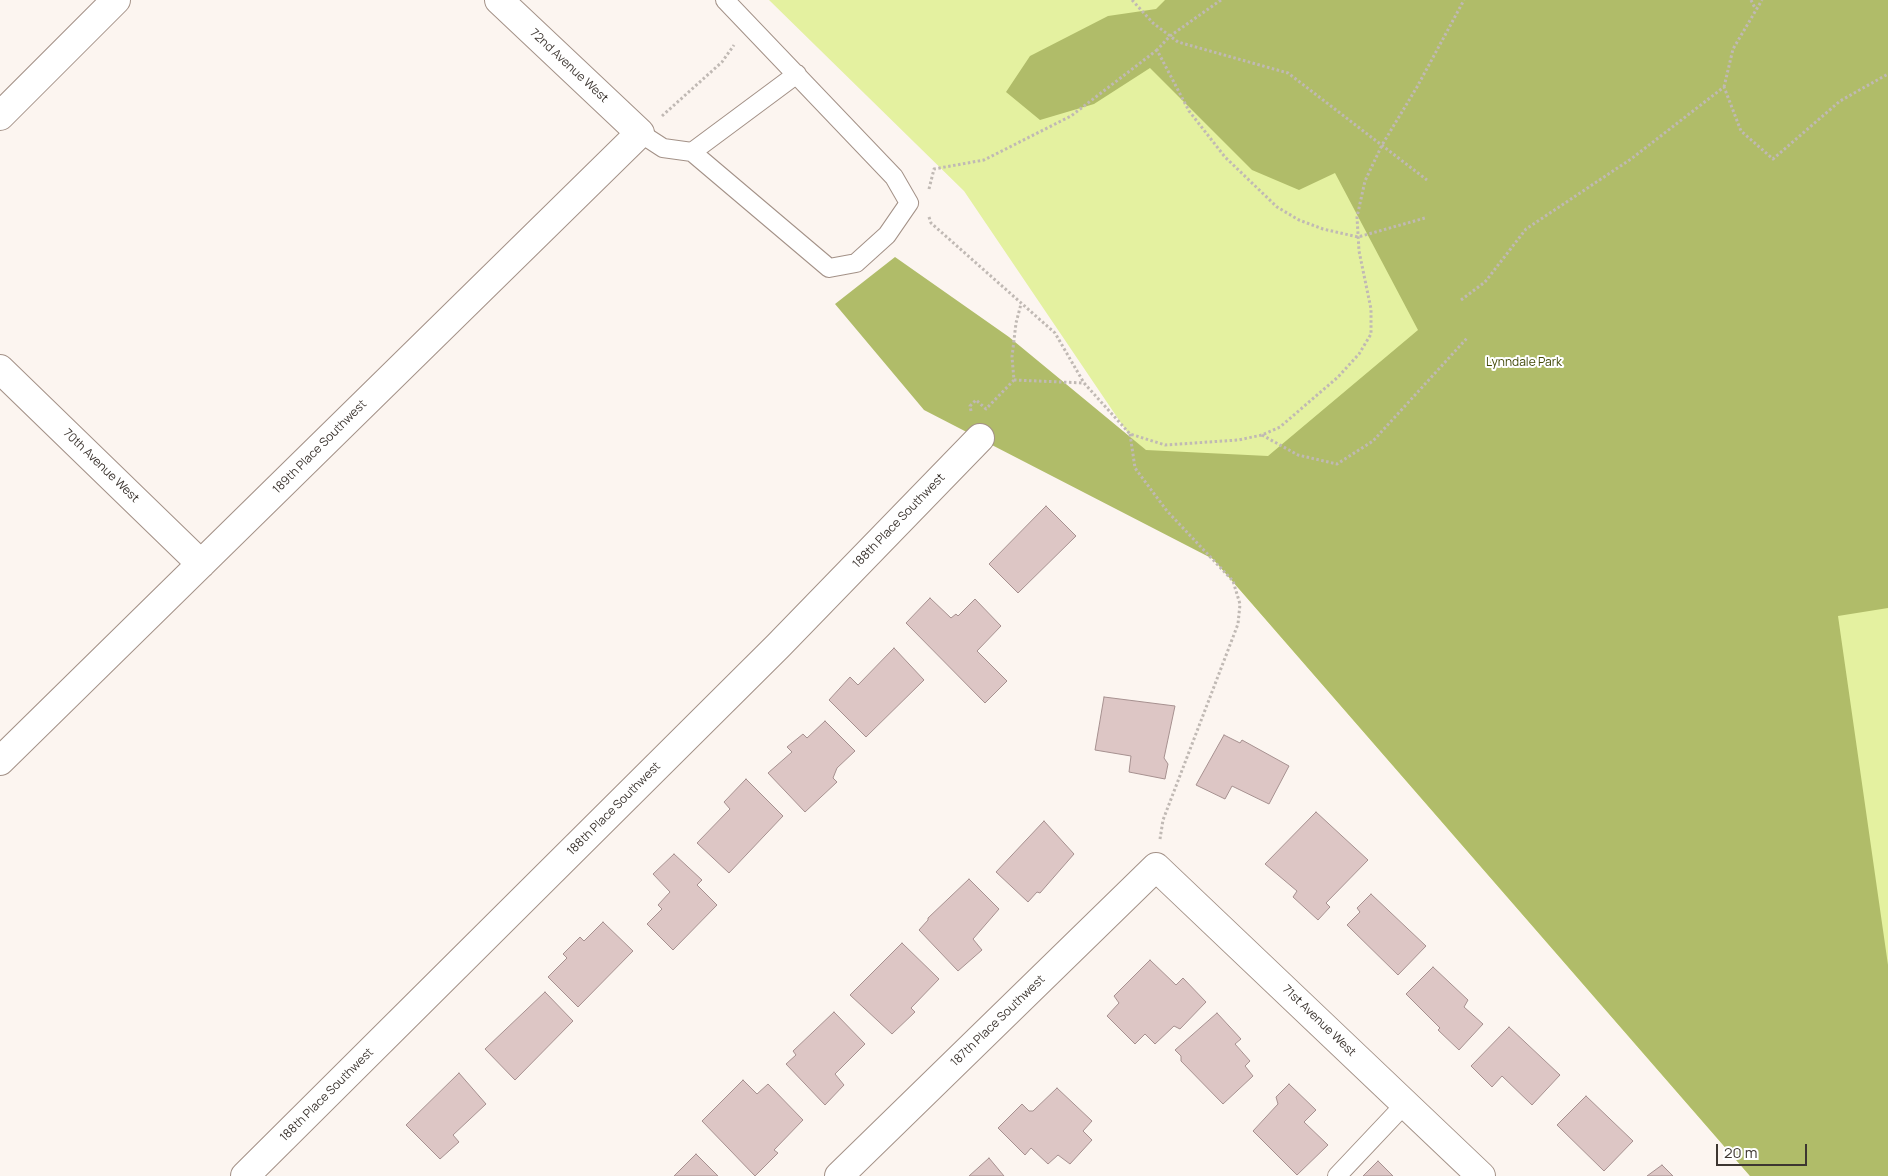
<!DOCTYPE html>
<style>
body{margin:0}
#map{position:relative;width:1888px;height:1176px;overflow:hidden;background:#fcf5f0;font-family:Manrope,sans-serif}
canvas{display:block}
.scale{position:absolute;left:1716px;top:1144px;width:91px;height:22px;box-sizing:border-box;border:2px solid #3d3631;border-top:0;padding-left:6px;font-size:15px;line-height:18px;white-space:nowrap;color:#3d3631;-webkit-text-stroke:4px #fff;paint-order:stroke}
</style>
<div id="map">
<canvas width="1888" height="1176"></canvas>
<div class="scale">20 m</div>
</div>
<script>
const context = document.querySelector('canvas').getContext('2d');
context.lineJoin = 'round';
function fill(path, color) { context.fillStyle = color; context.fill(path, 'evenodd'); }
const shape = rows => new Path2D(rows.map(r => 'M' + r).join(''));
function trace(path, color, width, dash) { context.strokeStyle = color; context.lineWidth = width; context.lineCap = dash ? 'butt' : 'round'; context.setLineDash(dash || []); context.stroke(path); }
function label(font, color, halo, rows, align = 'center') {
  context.font = font + ' Manrope,sans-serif'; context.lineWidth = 4; context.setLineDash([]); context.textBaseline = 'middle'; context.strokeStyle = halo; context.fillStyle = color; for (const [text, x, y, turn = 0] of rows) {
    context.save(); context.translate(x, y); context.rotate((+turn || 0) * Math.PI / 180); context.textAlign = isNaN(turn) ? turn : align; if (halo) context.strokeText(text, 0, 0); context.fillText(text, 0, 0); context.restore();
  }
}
const green = shape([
 [769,0,1888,0,1888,1176,1750,1176,1213,559,964,191]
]);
const forest = shape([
 [1165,0,1888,0,1888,608,1838,616,1888,965,1888,1176,1750,1176,1213,559,924,410,835,304,895,257,1009,337,1146,450,1268,456,1418,330,1335,173,1299,190,1252,170,1150,68,1094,104,1040,120,1006,92,1030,56,1108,16,1156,9]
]);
const building = shape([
 [1046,506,1076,536,1018,593,989,564,1046,506],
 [930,598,951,618,956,614,958,616,975,599,1001,626,977,651,1007,681,985,703,906,623,930,598],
 [894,648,924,680,866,737,829,700,850,677,858,685,894,648],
 [1104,697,1175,706,1164,758,1168,764,1165,779,1129,772,1131,756,1095,750,1104,697],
 [825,721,855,751,837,768,833,778,837,782,805,812,768,773,792,752,787,747,803,734,807,738,825,721],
 [1224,735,1240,743,1242,740,1289,766,1269,804,1232,786,1225,799,1196,785,1224,735],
 [746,779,783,816,729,873,697,843,730,809,724,802,746,779],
 [1316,812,1368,860,1326,903,1330,907,1318,920,1293,897,1297,891,1265,864,1316,812],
 [1044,821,1074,854,1040,893,1037,892,1028,902,996,872,1044,821],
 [674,854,702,880,697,885,717,905,673,950,647,924,662,909,658,905,670,892,653,874,674,854],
 [969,879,999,909,973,939,982,950,958,971,919,930,928,920,928,918,969,879],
 [1371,894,1426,946,1398,975,1347,925,1360,912,1357,908,1371,894],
 [603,922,633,951,578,1007,548,977,567,958,563,954,580,937,584,941,603,922],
 [902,943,939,979,911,1008,915,1012,892,1034,850,995,902,943],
 [1150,960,1176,985,1183,978,1206,1002,1180,1029,1174,1026,1155,1044,1145,1034,1135,1044,1107,1016,1119,1003,1114,996,1150,960],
 [1433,967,1468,1000,1464,1007,1483,1024,1459,1050,1438,1030,1440,1028,1406,994,1433,967],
 [545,992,573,1021,515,1080,485,1049,545,992],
 [834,1012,865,1044,835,1074,844,1085,825,1105,786,1064,796,1055,793,1051,834,1012],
 [1217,1013,1241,1039,1235,1044,1250,1061,1245,1066,1253,1076,1223,1104,1181,1061,1181,1056,1175,1050,1217,1013],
 [1509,1027,1560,1075,1532,1105,1502,1076,1492,1087,1471,1066,1509,1027],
 [459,1073,486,1104,453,1135,459,1142,440,1159,406,1125,459,1073],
 [743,1080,757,1094,768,1084,803,1120,774,1150,778,1153,755,1176,702,1121,743,1080],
 [1289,1084,1316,1110,1304,1122,1328,1145,1297,1175,1253,1131,1278,1104,1276,1097,1289,1084],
 [1057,1088,1092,1121,1083,1131,1092,1140,1070,1164,1058,1155,1048,1164,1031,1148,1025,1155,998,1128,1022,1104,1029,1111,1033,1111,1057,1088],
 [1586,1096,1633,1141,1604,1171,1557,1125,1586,1096],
 [696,1154,718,1176,674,1176,696,1154],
 [989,1158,1004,1176,969,1176,989,1158],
 [1378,1161,1393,1176,1363,1176,1378,1161],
 [1662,1165,1673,1176,1647,1176,1662,1165]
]);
const path = shape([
 [1132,0,1153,23,1178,42,1288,73,1427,180],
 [1221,0,1170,36,1157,50,1189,111,1225,157,1277,207,1299,220,1323,229,1358,237,1425,218],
 [1751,0,1755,8],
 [1724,87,1733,49,1762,0],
 [662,116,722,62,734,45],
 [929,189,934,169,984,160,1071,116,1157,50],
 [929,217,931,223,1055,333,1084,383,1130,434,1165,445,1238,440,1262,435,1280,427,1338,377,1359,354,1371,334,1371,309,1359,251,1357,217,1365,181,1382,145,1417,87,1464,0],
 [1461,300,1485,282,1526,229,1631,159,1724,87,1741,131,1773,159,1840,101,1888,74],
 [1014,380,1084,383],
 [971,411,970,406,976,400,986,409,1014,380,1012,357,1016,323,1021,304],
 [1130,434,1135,468,1167,511,1233,581,1240,604,1238,624,1163,820,1160,839],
 [1262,435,1298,455,1337,464,1373,441,1468,337]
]);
const lane = shape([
 [640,133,663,148,692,152,829,268,856,263,887,235,909,203,894,177,725,0],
 [692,152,797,74],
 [1337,1176,1405,1104]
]);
const street = shape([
 [0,369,201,564],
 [0,761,640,133,499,0],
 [245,1176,778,646,980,438],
 [839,1176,1156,867,1481,1176]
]);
const secondary = shape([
 [0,116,116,0]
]);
const streetNames = [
 ["72nd Avenue West",569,66,43],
 ["189th Place Southwest",320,447,-45],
 ["70th Avenue West",101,466,44],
 ["188th Place Southwest",899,521,-46],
 ["188th Place Southwest",614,809,-45],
 ["187th Place Southwest",998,1021,-44],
 ["71st Avenue West",1319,1021,44],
 ["188th Place Southwest",327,1095,-45]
];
const parkNames = [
 ["Lynndale Park",1524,363]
];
fill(green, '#e4f1a0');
fill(forest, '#b0bc69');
fill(building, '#ddc6c5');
trace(building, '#a6908f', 1);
trace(lane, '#a39187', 20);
trace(street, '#a39187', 30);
trace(secondary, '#a39187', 30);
trace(path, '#c0b9b4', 3, [2.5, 2.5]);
trace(lane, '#fff', 18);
trace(street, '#fff', 28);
trace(secondary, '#fff', 28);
label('12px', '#3d3631', '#fff', streetNames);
label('12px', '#434a09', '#fff', parkNames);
</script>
